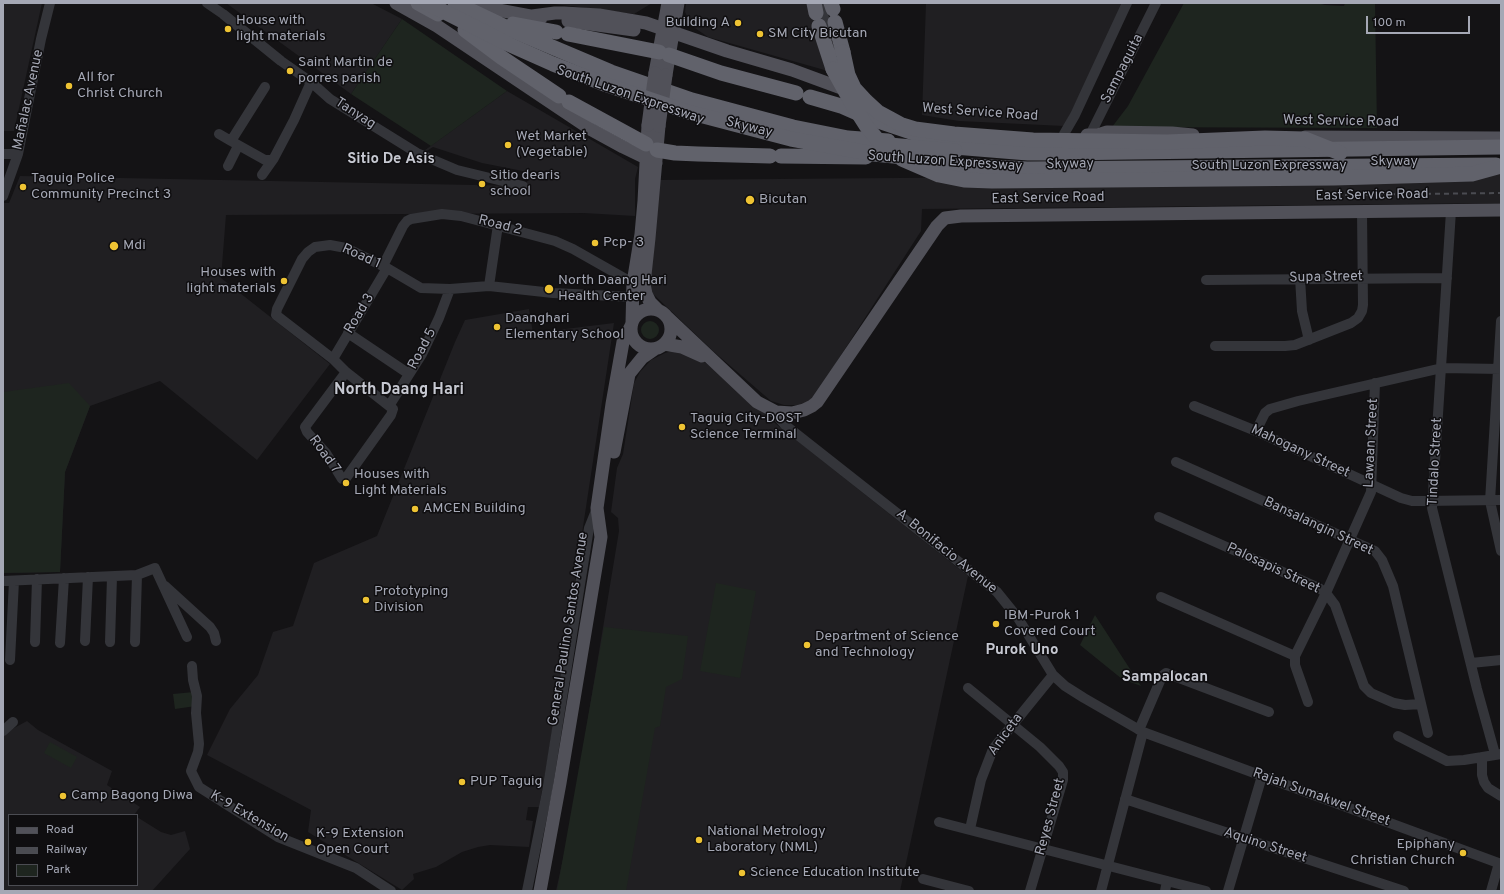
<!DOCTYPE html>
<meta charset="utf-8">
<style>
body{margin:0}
#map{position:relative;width:1504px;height:894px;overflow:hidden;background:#141315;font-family:Overpass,sans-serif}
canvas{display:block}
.frame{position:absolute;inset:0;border:4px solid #a5a8b5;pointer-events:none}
.legend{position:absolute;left:8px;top:814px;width:130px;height:72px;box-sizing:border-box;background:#0f0e10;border:1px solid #4b4c52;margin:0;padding:5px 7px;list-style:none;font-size:12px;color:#a5a8b5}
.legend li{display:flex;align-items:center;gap:8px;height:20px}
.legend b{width:20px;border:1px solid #4b4c52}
.scale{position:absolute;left:1366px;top:16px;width:104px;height:18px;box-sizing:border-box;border:2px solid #a5a8b5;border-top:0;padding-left:5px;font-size:12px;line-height:14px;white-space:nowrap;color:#a5a8b5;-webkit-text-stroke:3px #0f0e10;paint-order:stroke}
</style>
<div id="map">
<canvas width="1504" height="894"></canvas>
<div class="frame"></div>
<ul class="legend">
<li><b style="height:5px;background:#515159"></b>Road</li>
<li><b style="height:5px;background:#4a4b51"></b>Railway</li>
<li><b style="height:11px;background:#1e251f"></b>Park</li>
</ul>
<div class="scale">100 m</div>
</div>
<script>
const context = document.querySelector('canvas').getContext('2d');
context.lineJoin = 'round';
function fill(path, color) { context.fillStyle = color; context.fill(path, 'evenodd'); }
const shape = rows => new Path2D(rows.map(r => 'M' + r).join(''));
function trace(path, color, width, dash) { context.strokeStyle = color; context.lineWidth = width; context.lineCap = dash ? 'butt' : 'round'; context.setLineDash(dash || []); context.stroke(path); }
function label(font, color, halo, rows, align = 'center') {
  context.font = font + ' Overpass,sans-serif'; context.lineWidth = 3; context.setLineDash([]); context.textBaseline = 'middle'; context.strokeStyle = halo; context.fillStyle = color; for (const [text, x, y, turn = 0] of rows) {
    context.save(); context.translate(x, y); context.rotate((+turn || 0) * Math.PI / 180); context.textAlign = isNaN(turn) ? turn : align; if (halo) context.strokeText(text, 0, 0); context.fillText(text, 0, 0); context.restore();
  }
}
const built = shape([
 [3,3,42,3,14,131,3,131],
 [226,3,371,3,402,19,351,94],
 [539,3,652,3,634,14,554,4,539,4],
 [686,3,810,3,811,14,828,71,708,37,692,26,685,12],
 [926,3,1126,3,1064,126,959,121,922,115],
 [507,91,638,167,635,179,635,216,584,213,226,215,221,278,330,364,257,460,160,381,90,406,65,472,60,572,3,573,3,203,9,203,20,176,524,186,533,173,482,163,433,147,403,166],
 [1501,173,1501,203,922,209,921,231,814,397,802,405,784,405,771,401,713,351,650,291,657,180],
 [529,309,533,333,614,323,548,757,539,807,528,807,526,820,533,821,529,847,490,845,478,847,462,852,436,867,413,874,414,879,402,890,308,832,311,810,207,755,230,709,258,675,273,632,293,626,314,563,377,536,455,342,465,320],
 [675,350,701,359,745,395,776,424,968,576,900,891,556,891,570,827,619,531,618,518,611,512,617,468,623,454,634,383,640,372,651,360,665,353],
 [27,721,38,730,112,771,107,785,140,807,134,815,9,815,9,885,137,885,137,817,161,832,171,835,185,831,190,849,152,891,3,891,3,734]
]);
const green = shape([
 [1184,3,1318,3,1325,5,1344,6,1345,3,1375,3,1377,128,1112,127,1128,106],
 [402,19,507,91,431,146,351,94],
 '641 330a9 9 0 1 1 18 0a9 9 0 1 1-18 0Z',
 [69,383,90,406,65,472,60,572,3,573,3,392],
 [716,583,756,591,740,678,700,671],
 [1095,615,1141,686,1122,679,1080,645],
 [604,627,688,636,682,679,666,687,660,726,655,728,626,891,557,891],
 [194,692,196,706,175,709,173,694],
 [50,742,77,757,71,768,44,753]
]);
const minor = shape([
 [207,3,223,14,281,61,311,82,330,99,417,153,457,170,523,186],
 [820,3,829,36],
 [265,87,231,141,265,160,272,160],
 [219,134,231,141],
 [1064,134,1075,115,1127,3],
 [1090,135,1156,3],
 [3,154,18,154],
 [228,166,238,146],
 [262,175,274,158,294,120,311,82],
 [3,196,18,154,41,39,50,3],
 [1451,211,1432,508,1477,689,1495,754],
 [383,266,403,226,407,221,411,219,442,214,461,216,480,221,555,241,573,249,633,283],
 [1300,278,1302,311,1309,340],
 [1206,280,1447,278],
 [489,286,498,225],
 [1501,321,1490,501,1501,551],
 [348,333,409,374],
 [1215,346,1285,346,1295,345,1351,323,1358,318,1362,311,1363,305,1362,212],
 [333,359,387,268],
 [346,372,305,427,307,432,326,453,342,479,346,478,391,415,393,409,346,372,333,359,276,315,277,309,302,259,308,252,315,247,330,245,346,248,387,268,421,288,450,289,489,286,553,293,633,297],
 [389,406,422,354,439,318,450,289],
 [1194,406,1256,431,1401,498,1412,501,1423,501,1501,500],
 [776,412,779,418,785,425,997,592,1018,618,1053,675,1065,686,1084,698,1143,732,1501,864],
 [1256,431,1265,413,1270,409,1298,401,1442,368,1501,369],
 [1176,462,1375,551,1382,560,1393,586,1428,733],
 [1159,517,1319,588,1326,593,1335,605,1364,686,1371,693,1394,703,1405,705,1421,704],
 [3,581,137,575,155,568,187,637],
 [165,586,210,627,214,633,216,641],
 [1161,597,1295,656],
 [85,641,88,577],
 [35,642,37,579],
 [110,642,112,577],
 [135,642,137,575],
 [60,643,64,578],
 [10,660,14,581],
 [1471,663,1501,660],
 [192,666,193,680,197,696,196,713,199,744,198,752,191,771,199,787,278,837,356,868,391,891],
 [968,688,1040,747,1059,766,1063,772,1063,780,1030,891],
 [1308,702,1295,665,1295,656,1326,593,1371,492,1375,383],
 [1139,730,1160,681,1162,676,1166,673,1269,712],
 [3,731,13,722],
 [1398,736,1447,761,1464,760,1501,754],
 [1482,757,1482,775,1484,782,1488,788,1501,796],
 [1125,799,1404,891],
 [939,822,1206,891],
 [970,829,981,780,993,749,1053,675],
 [923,879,969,891],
 [527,891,547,792,589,528,597,508],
 [1101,891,1143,732],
 [1165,891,1167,881],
 [1228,891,1262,776],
 [1491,891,1499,863]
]);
const major = shape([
 [396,3,437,26,592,130,623,147,656,163],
 [470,3,493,9,541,18],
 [532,16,555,13,564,13,599,15,646,23,727,51,792,70,849,91],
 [568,21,634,30],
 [655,73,668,3],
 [666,75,678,3],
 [1087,135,1098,135,1107,132,1172,133,1193,135],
 [1305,137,1501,138],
 '631 329a20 20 0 1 1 40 0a20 20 0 1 1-40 0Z',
 [658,310,650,302,646,294,644,284,649,238,659,126],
 [667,317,757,402,776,412,792,413,804,410,812,406,817,402,937,226,945,218,961,216,1501,210],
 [632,323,633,283,641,234,644,201,648,125],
 [664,344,682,347,702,356],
 [614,452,629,374,642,358,655,349],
 [540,891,560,783,601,537,597,508,612,404,623,342,631,326]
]);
const highway = shape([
 [418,3,438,14],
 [455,3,514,31,611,72,692,100,793,127,848,138,888,141],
 [814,3,816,13],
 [831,3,833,9],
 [835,22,843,52],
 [513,24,556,32],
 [819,26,833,69],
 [465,30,501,57,559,96],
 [568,34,659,52],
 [669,55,721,73,796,93],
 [810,97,841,106,866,117,952,146],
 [569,102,646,144],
 [942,146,1028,153,1057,153,1501,147],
 [657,150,675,153,698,154,770,156],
 [781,156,866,157],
 [938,164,1027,169,1496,165]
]);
const rail = shape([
 [1336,195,1501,193]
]);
const majorBridge = shape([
 [648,125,655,73],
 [659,126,666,75]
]);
const highwayBridge = shape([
 [427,3,508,44,553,64,607,85,688,112,791,139,874,154,952,162],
 [843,52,848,75,854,88,866,101,878,112,891,119,902,125,915,129,954,134,1033,140,1167,142,1265,138,1305,139,1340,153],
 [833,69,853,105,867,127,877,139,890,150,902,159,939,175,964,180,992,181,1334,178,1472,174,1501,166],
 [890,145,955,151]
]);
const markers = [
 [738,23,4,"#eec333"],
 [228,29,4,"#eec333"],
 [760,34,4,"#eec333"],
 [290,71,4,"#eec333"],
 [69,86,4,"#eec333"],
 [508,145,4,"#eec333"],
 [482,184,4,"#eec333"],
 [23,187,4,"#eec333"],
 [750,200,5,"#eec333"],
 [595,243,4,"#eec333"],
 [114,246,5,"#eec333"],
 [284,281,4,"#eec333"],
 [549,289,5,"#eec333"],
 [497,327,4,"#eec333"],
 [682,427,4,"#eec333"],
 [346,483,4,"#eec333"],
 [415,509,4,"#eec333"],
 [366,600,4,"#eec333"],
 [996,624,4,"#eec333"],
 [807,645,4,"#eec333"],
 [462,782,4,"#eec333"],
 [63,796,4,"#eec333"],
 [699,840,4,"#eec333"],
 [308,842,4,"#eec333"],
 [1463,853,4,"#eec333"],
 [742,873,4,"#eec333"]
];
const poiNames = [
 ["House with",236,21],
 ["light materials",236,37],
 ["Building A",730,23,"right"],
 ["SM City Bicutan",768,34],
 ["Saint Martin de",298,63],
 ["porres parish",298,79],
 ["All for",77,78],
 ["Christ Church",77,94],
 ["Wet Market",516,137],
 ["(Vegetable)",516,153],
 ["Sitio dearis",490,176],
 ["school",490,192],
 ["Taguig Police",31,179],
 ["Community Precinct 3",31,195],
 ["Bicutan",759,200],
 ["Pcp- 3",603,243],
 ["Mdi",123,246],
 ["Houses with",276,273,"right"],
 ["light materials",276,289,"right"],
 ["North Daang Hari",558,281],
 ["Health Center",558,297],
 ["Daanghari",505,319],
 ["Elementary School",505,335],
 ["Taguig City-DOST",690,419],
 ["Science Terminal",690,435],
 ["Houses with",354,475],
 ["Light Materials",354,491],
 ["AMCEN Building",423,509],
 ["Prototyping",374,592],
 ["Division",374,608],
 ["IBM-Purok 1",1004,616],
 ["Covered Court",1004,632],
 ["Department of Science",815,637],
 ["and Technology",815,653],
 ["PUP Taguig",470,782],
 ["Camp Bagong Diwa",71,796],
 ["National Metrology",707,832],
 ["Laboratory (NML)",707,848],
 ["K-9 Extension",316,834],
 ["Open Court",316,850],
 ["Epiphany",1455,845,"right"],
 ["Christian Church",1455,861,"right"],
 ["Science Education Institute",750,873]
];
const streetNames = [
 ["Sampaguita",1123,69,-63],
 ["South Luzon Expressway",630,96,19],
 ["Mañalac Avenue",29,100,-78],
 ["West Service Road",980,113,4],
 ["Tanyag",355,114,33],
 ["West Service Road",1341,122,1],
 ["Skyway",749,128,14],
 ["South Luzon Expressway",945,162,4],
 ["Skyway",1394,162],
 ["Skyway",1070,165,-1],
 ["South Luzon Expressway",1269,166],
 ["East Service Road",1372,196,-1],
 ["East Service Road",1048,199,-1],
 ["Road 2",500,226,14],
 ["Road 1",361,257,24],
 ["Supa Street",1326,278,-1],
 ["Road 3",360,314,-59],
 ["Road 5",423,349,-62],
 ["Lawaan Street",1372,443,-87],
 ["Mahogany Street",1300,452,25],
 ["Road 7",324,455,54],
 ["Tindalo Street",1436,462,-87],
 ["Bansalangin Street",1318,527,25],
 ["A. Bonifacio Avenue",946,552,39],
 ["Palosapis Street",1273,569,25],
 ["General Paulino Santos Avenue",569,629,-81],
 ["Aniceta",1006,735,-54],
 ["Rajah Sumakwel Street",1321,798,20],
 ["K-9 Extension",249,817,30],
 ["Reyes Street",1051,817,-75],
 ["Aquino Street",1265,846,18]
];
const neighbourhoodNames = [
 ["Sitio De Asis",391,160],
 ["Purok Uno",1022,651],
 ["Sampalocan",1165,678]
];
const quarterNames = [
 ["North Daang Hari",399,391]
];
fill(built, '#201f22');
fill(green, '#1e251f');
trace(minor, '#34353a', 10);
trace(major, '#515159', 13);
trace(highway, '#61626b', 15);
trace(rail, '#4a4b51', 2, [5, 4]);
trace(majorBridge, '#515159', 13);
trace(highwayBridge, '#61626b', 15);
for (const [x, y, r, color] of markers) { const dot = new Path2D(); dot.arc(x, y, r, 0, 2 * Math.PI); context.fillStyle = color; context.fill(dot); trace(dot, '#0f0e10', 1.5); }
label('14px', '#a5a8b5', '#0f0e10', poiNames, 'left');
label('14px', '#a5a8b5', '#0f0e10', streetNames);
label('bold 15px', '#c6c8d1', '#0f0e10', neighbourhoodNames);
label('bold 16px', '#c6c8d1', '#0f0e10', quarterNames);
</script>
